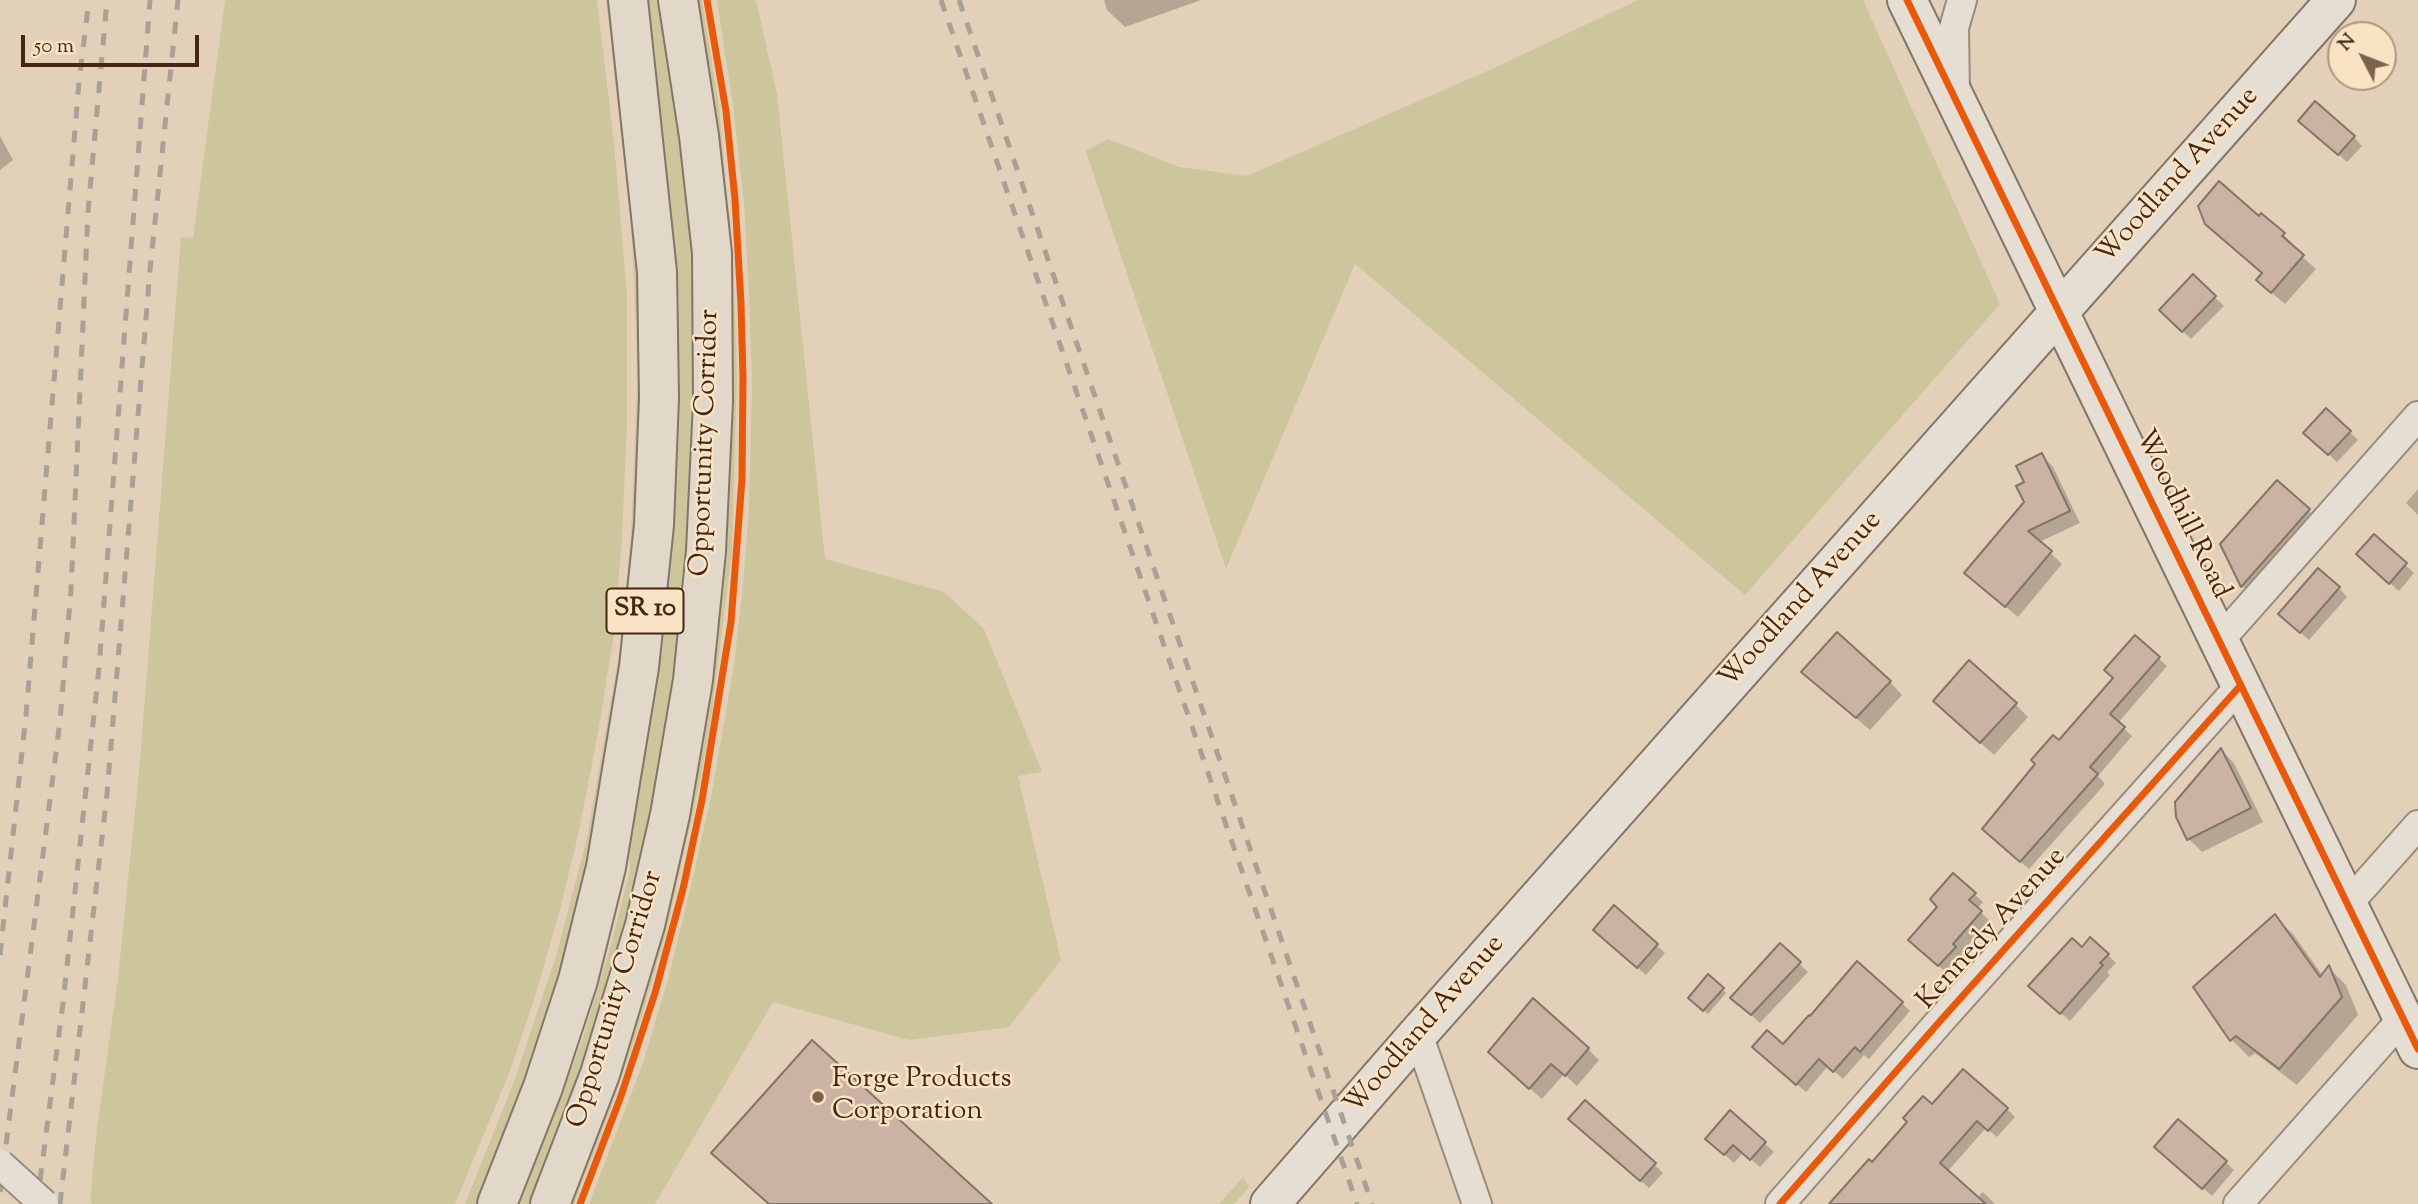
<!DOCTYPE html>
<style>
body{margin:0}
#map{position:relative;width:2418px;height:1204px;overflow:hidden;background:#e2d0b8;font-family:"Sorts Mill Goudy",serif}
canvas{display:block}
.north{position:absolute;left:2327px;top:21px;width:70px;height:70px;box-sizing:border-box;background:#f8e3c5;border:2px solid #b1977e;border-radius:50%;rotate:312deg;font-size:19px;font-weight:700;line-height:28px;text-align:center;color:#462514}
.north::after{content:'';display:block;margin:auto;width:24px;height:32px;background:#7d614d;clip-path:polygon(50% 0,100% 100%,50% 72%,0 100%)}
.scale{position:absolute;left:21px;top:35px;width:178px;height:32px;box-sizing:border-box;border:4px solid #462514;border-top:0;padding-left:9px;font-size:21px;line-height:24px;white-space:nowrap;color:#462514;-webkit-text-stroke:5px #f8e3c5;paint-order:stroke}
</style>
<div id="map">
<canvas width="2418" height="1204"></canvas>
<div class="north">N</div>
<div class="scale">50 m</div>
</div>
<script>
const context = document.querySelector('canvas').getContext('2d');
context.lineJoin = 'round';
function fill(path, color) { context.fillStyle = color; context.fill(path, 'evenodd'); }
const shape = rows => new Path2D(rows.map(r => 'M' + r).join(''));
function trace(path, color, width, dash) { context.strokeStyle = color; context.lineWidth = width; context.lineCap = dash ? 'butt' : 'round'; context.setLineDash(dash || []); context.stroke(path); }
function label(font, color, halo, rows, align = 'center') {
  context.font = font + ' "Sorts Mill Goudy",serif'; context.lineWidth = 5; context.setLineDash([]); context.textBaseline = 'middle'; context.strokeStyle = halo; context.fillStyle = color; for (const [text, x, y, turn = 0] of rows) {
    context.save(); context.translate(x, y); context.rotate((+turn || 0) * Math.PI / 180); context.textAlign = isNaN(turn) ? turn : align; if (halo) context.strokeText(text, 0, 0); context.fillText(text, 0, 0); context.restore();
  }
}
const green = shape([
 [225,0,597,0,614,143,627,295,627,422,622,539,614,633,598,733,578,835,560,910,534,1000,510,1071,455,1204,93,1204,90,1201,97,1128,118,979,140,761,181,237,193,238],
 [606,0,616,0,644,280,641,559,584,897,554,998,502,1146,477,1204,465,1204,514,1082,557,953,587,838,619,654,631,537,637,384,635,305,631,225],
 [644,0,667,0,701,322,685,653,621,965,536,1204,520,1204,582,1041,612,941,630,870,629,817,651,700],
 [695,0,702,0,719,107,733,255,737,376,732,550,712,711,701,777,666,933,637,1032,610,1111,574,1204,564,1204,700,734],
 [717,0,756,0,777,94,825,559,944,592,984,629,1042,772,1018,776,1061,960,1009,1027,909,1040,773,1002,655,1204,589,1204,643,1063,668,980,691,886,712,792,734,665,743,586,749,509,752,382,749,292,744,204,733,106],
 [1638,0,1863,0,2000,304,1745,595,1355,264,1226,569,1086,151,1108,139,1179,167,1247,176,1494,68],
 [1243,1177,1249,1187,1234,1204,1219,1204]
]);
const shadow = shape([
 [1104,0,1201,0,1125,27,1107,10],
 [2309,129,2354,137,2362,146,2347,162],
 [0,136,13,160,0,170],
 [2262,216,2284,235,2297,248,2295,250,2316,269,2285,304,2271,292,2263,274,2259,218],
 [2193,276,2224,306,2191,339,2161,310],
 [2326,410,2358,440,2337,462,2306,433],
 [2042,455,2053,467,2080,523,2039,542,2062,564,2018,617,1978,584,2026,502,2027,483],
 [2277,482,2322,523,2255,598,2242,586,2222,544],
 [2418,489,2418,515,2406,503],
 [2374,536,2414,573,2399,591,2367,563],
 [2339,588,2347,597,2309,640,2288,622],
 [2158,658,2167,666,2118,723,2132,736,2098,776,2105,784,2029,869,1993,837,2059,743],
 [1890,682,1902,695,1870,730,1817,685],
 [2015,704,2028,717,1994,755,1948,713],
 [2221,750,2234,763,2263,822,2202,852,2189,839,2178,817],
 [1974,894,1983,902,1977,909,1989,920,1961,954,1963,956,1947,973,1919,949],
 [2275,917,2293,934,2323,976,2329,968,2346,985,2358,1015,2297,1085,2255,1053,2249,1057,2232,1040],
 [1603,938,1656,945,1665,953,1646,975],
 [1780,946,1808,972,1760,1023,1741,1006],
 [2082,949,2108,955,2116,963,2107,972,2110,975,2070,1021,2038,994],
 [1708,977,1726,993,1708,1014,1690,998],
 [1902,1003,1910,1011,1869,1059,1864,1055,1843,1079,1828,1066,1806,1092,1763,1055],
 [1588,1049,1599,1060,1577,1086,1564,1074,1542,1099,1502,1064],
 [1932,1106,2007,1109,2015,1117,1997,1137,1986,1128,1947,1172,1977,1198,1983,1192,1995,1204,1831,1204],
 [1730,1112,1774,1152,1760,1167,1743,1153,1734,1163,1716,1147],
 [1579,1127,1654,1164,1663,1173,1649,1188],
 [2165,1155,2226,1162,2234,1170,2212,1196]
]);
const building = shape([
 [2315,101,2355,136,2338,155,2298,121,2315,101],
 [2219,181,2259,216,2261,213,2285,233,2282,236,2304,255,2271,293,2256,280,2262,273,2205,224,2198,206,2219,181],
 [2193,274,2216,296,2182,332,2159,310,2193,274],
 [2326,408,2351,431,2328,455,2303,433,2326,408],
 [2042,453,2070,511,2028,531,2052,551,2005,607,1964,573,2024,502,2016,486,2024,482,2016,466,2042,453],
 [2277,480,2310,509,2241,587,2220,544,2277,480],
 [2374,534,2407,563,2389,584,2356,554,2374,534],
 [2318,568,2340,587,2300,633,2278,614,2318,568],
 [1837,632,1891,681,1856,718,1801,672,1837,632],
 [2135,635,2160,657,2110,714,2125,727,2090,767,2098,774,2020,862,1982,829,2035,764,2031,760,2053,735,2059,740,2113,678,2104,670,2135,635],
 [1969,660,2017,703,1980,743,1933,701,1969,660],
 [2221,748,2251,808,2187,840,2176,817,2175,802,2221,748],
 [1953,873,1976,893,1969,900,1982,911,1953,944,1956,947,1938,966,1908,940,1937,907,1930,899,1953,873],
 [1614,905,1658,944,1637,968,1593,930,1614,905],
 [2275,914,2320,977,2329,965,2342,997,2279,1069,2236,1036,2230,1041,2193,987,2275,914],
 [2090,937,2109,954,2100,963,2103,965,2060,1014,2028,986,2072,938,2082,947,2090,937],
 [1780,943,1801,962,1751,1015,1730,998,1780,943],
 [1857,961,1903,1002,1860,1052,1855,1047,1833,1072,1819,1059,1796,1085,1752,1047,1767,1030,1783,1044,1809,1015,1810,1016,1857,961],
 [1708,974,1724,988,1703,1011,1688,998,1708,974],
 [1533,998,1589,1048,1565,1076,1551,1064,1529,1089,1488,1052,1533,998],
 [812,1040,992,1204,769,1204,711,1153,812,1040],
 [1963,1069,2008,1108,1988,1131,1977,1121,1940,1163,1986,1204,1829,1204,1869,1159,1872,1162,1907,1122,1903,1118,1923,1096,1932,1104,1963,1069],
 [1585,1100,1656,1163,1640,1181,1568,1119,1585,1100],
 [1730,1110,1766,1142,1750,1160,1733,1145,1724,1155,1705,1139,1730,1110],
 [2178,1119,2227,1161,2202,1189,2154,1147,2178,1119]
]);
const street = shape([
 [1955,93,1954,28,1962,0],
 [2219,641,2418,416],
 [2347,905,2418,825],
 [1418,1034,1477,1204],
 [1780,1204,1941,1020,2240,686],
 [2238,1204,2403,1018]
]);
const secondary = shape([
 [1907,0,2418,1049],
 [1270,1204,1418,1034,2336,0]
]);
const primary = shape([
 [497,1204,543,1087,578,980,606,867,639,667,654,525,659,398,657,272,628,0],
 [550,1204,600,1074,645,925,670,815,693,680,706,551,713,402,712,253,699,136,678,0]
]);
const rail = shape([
 [941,0,1357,1204],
 [959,0,1372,1204],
 [0,955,26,715,79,82,89,0],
 [0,1192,60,721,71,590,88,212,107,0],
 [37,1204,63,1003,99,668,150,0],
 [60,1204,107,794,150,270,178,0]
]);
const streetBridge = shape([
 [0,1164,44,1204]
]);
const cycleway = shape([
 [1907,0,2418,1049],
 [580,1204,621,1096,655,993,683,889,702,800,731,622,742,479,743,377,741,304,735,199,726,111,707,0],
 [1780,1204,1941,1020,2240,686]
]);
const markers = [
 [818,1097,7,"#7d614d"]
];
const shields = [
 [645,611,77]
];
const shieldNames = [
 ["SR 10",645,611]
];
const streetNames = [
 ["Woodland Avenue",2179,177,-48],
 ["Opportunity Corridor",707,443,-88],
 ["Woodhill Road",2181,515,64],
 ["Woodland Avenue",1802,601,-48],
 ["Kennedy Avenue",1993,930,-48],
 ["Opportunity Corridor",617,1000,-73],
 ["Woodland Avenue",1426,1026,-49]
];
const poiNames = [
 ["Forge Products",832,1081],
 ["Corporation",832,1113]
];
fill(green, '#cdc69d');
fill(shadow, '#0003');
fill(building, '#cab3a2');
trace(building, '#837567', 2);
trace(street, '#9a8c7c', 32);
trace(secondary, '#837567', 42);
trace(primary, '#837567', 42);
trace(street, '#e6ded2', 28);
trace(secondary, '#e6ded2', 38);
trace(primary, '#e2d8ca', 38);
trace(rail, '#aaa095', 5, [12, 12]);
trace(streetBridge, '#9a8c7c', 32, []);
trace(streetBridge, '#e6ded2', 28);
trace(cycleway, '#e8590c', 7);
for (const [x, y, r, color] of markers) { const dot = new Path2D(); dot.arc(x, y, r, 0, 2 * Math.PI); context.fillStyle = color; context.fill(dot); trace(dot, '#f8e3c5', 2.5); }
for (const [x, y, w] of shields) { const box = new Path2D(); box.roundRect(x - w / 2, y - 22.5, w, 45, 5); context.fillStyle = '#f8e3c5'; context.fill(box); trace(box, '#462514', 2); }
label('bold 26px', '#462514', null, shieldNames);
label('28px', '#462514', '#f8e3c5', streetNames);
label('28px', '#462514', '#f8e3c5', poiNames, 'left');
</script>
